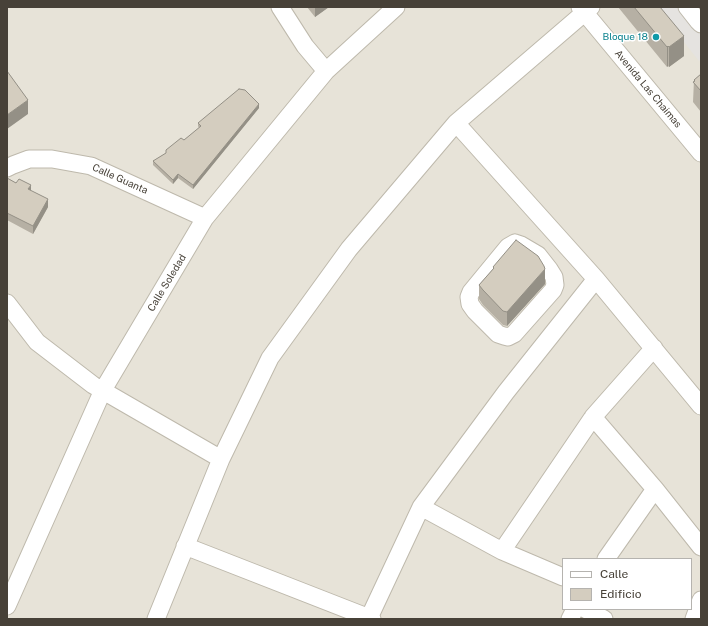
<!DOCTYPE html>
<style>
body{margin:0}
#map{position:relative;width:708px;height:626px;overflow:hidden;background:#f3f1e9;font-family:"Public Sans",sans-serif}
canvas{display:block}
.frame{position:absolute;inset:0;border:8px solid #474138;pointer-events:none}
.legend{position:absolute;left:562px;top:558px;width:130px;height:52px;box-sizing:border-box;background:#fff;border:1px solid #b5b3af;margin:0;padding:5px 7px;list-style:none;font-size:12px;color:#474138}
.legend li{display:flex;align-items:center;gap:8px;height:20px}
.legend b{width:20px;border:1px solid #b5b3af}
</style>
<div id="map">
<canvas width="708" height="626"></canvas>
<div class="frame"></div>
<ul class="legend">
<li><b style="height:5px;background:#fff"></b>Calle</li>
<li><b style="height:11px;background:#d4cdbf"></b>Edificio</li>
</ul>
</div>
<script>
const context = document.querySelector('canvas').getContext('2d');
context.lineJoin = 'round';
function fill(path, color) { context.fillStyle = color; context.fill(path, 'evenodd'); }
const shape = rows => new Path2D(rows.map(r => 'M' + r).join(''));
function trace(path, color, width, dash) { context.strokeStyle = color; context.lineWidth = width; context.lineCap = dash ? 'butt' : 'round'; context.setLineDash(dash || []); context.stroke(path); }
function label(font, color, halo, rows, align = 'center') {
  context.font = font + ' "Public Sans",sans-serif'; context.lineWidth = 3; context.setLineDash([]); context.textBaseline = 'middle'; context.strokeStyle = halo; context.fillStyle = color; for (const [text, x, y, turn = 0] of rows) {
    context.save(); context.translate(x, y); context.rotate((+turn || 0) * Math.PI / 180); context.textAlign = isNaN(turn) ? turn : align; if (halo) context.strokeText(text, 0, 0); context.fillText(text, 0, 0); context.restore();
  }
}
const residential = shape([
 [7,7,701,7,701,619,7,619],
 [563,559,691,559,691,609,563,609]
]);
const parking = shape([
 [656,7,701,7,701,59,699,61]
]);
const minor = shape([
 [280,7,305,46,326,71],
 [580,7,701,153],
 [687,7,698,21,701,24],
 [456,123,596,279,701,406],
 [7,168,13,165,29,159,52,159,91,166,205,218],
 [515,243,521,245,538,255,549,269,554,277,555,285,553,290,514,334,508,337,504,336,498,334,475,311,470,304,469,297,471,292,508,247,515,243],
 [7,303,37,342,93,385,221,459],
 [593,417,655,489,701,547],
 [421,507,502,551,563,577],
 [185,546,372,619],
 [502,551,593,417,654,348],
 [606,559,655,489],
 [7,606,103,390,205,218,326,71,396,7],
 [585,609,604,619],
 [369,618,421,507,506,392,596,279],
 [156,619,221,459,270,358,349,249,456,123,591,7],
 [570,619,575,609],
 [694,619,701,600]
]);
const wall = shape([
 [307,7,329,7,315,17],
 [618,7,660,7,684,56,669,67,668,66,667,67],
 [701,74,701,112,693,102,694,80],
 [259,108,193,189,178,178,173,184,153,165,153,161,166,153,166,150,184,140,199,128,198,126,198,123],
 [7,178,31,191,48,207,33,234,7,220],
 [493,267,545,284,507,326,503,325,483,305,479,299,479,285,493,269]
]);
const shadedWall = shape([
 [315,7,329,7,315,17],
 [684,36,684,56,669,67,669,47],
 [668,46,668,66,667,67,667,47],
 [28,100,28,114,7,129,7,115],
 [259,104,259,108,193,189,193,185],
 [178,174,178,178,173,184,173,180],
 [31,185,31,192,28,189],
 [48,199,48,207,33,234,33,226],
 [545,269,545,284,507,326,507,312],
 [8,572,8,579,7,581,7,574]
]);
const building = shape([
 [634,7,660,7,684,36,669,47,668,46,667,47,634,7],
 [7,71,28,100,7,115,7,71],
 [701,74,701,91,693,82,695,81,694,80,701,74],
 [239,89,245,90,259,104,193,185,178,174,173,180,153,161,166,153,166,150,181,138,184,140,201,126,198,123,239,89],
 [7,178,16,183,19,179,31,185,28,189,48,199,33,226,7,213,7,178],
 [516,240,538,256,544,266,545,269,507,312,503,311,483,290,479,285,494,268,493,267,516,240]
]);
const markers = [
 [656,37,4,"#0f9aa8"]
];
const cultureNames = [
 ["Bloque 18",648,37]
];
const streetNames = [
 ["Avenida Las Chaimas",648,89,50],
 ["Calle Guanta",120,179,24],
 ["Calle Soledad",167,283,-59]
];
fill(residential, '#e7e3d8');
fill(parking, '#e5e3e0');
trace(minor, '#beb9ac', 19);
trace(minor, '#fff', 17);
fill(wall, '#b6b0a4');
fill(shadedWall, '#949086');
fill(building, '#d4cdbf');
trace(building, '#949086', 1);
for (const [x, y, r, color] of markers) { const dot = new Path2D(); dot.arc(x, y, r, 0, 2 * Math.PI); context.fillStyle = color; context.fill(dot); trace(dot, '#fff', 1.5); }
label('10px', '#0d838f', '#fff', cultureNames, 'right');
label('10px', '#474138', '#fff', streetNames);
</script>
